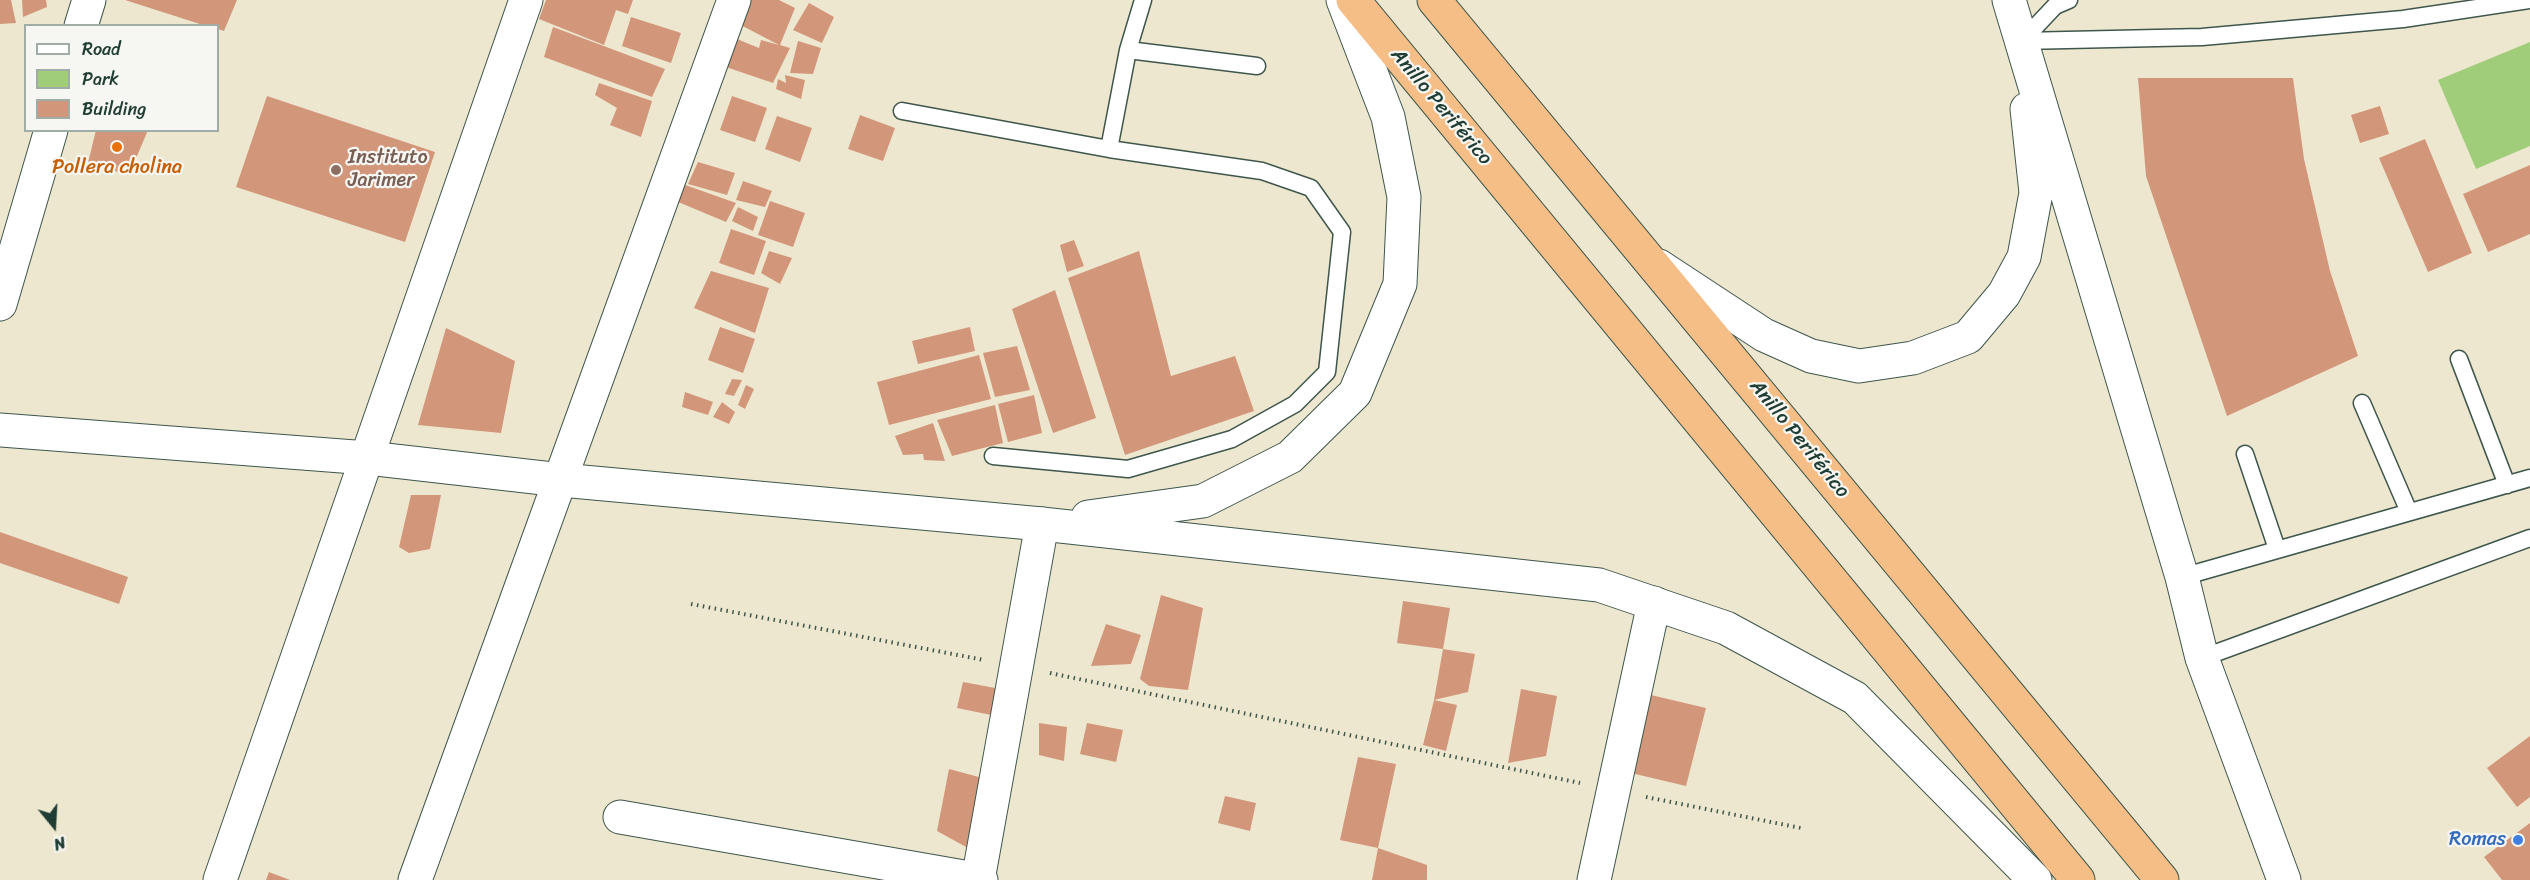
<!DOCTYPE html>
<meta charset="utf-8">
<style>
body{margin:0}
#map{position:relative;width:2530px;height:880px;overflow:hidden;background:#eee7cf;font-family:Sriracha,sans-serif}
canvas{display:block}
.legend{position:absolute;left:24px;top:24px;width:195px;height:108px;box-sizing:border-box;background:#f6f6f2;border:2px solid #a0aca6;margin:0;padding:8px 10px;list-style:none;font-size:18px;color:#1f3d34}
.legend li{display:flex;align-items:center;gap:12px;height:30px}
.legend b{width:30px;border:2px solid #a0aca6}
.north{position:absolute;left:24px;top:796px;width:60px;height:60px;-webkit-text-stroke:4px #f6f6f2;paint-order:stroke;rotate:162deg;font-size:16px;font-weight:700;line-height:24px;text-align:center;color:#1f3d34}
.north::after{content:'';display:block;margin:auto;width:21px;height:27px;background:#1f3d34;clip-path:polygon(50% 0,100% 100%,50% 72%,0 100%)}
</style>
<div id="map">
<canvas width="2530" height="880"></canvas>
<ul class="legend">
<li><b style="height:8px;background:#fff"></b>Road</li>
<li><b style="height:16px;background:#a0cd7a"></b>Park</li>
<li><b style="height:16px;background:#d2977a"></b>Building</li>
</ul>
<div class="north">N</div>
</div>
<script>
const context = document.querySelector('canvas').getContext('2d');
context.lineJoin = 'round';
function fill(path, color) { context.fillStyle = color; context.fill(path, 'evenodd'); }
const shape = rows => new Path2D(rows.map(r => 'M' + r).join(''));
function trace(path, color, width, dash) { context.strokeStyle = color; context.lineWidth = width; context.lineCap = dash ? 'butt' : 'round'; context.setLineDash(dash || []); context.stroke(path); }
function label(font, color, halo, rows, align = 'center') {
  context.font = font + ' Sriracha,sans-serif'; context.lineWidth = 4.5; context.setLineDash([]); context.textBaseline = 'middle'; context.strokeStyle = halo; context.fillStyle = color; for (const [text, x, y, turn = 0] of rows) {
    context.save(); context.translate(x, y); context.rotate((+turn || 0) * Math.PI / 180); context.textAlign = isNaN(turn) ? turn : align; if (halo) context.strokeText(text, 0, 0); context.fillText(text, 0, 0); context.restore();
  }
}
const green = shape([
 [2530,42,2530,146,2476,169,2438,80]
]);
const building = shape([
 [0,0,11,0,16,23,0,24],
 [22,0,46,0,47,7,23,17],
 [125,0,237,0,224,31,218,29,218,26,206,26],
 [546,0,633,0,628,14,616,10,604,45,539,19],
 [744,0,779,0,795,8,780,45,790,48,773,83,723,66,732,37,759,48,761,40,779,45,733,21],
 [809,3,834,17,822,43,793,30],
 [631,17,681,33,671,63,622,46],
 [553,27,665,69,652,97,544,57],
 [798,41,821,48,813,74,790,73],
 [785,75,805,80,801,99,776,89,778,79,786,83],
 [2138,78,2293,78,2304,159,2330,271,2358,356,2227,416,2146,176],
 [599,83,652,101,641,137,610,125,617,108,595,95],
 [267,96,435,152,405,242,236,187],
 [732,96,767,108,755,142,720,130],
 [2380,106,2389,134,2360,143,2351,115],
 [860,115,895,128,883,161,848,149],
 [777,116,812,128,800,162,765,149],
 [96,130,148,130,129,175,88,163],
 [2425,139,2472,253,2428,272,2379,158],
 [698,162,735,173,727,195,688,184],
 [2530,165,2530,234,2488,252,2463,194],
 [743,181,772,191,765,207,736,200],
 [677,182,736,203,726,222,671,199],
 [770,201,805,213,793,247,758,235],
 [738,207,758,217,753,231,732,221],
 [731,229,766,241,754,275,719,263],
 [1074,240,1084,266,1067,272,1060,245],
 [769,251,792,258,780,284,761,273],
 [1139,251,1171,376,1235,356,1254,411,1125,455,1068,278],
 [711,271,769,288,755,333,694,308],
 [1055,290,1096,418,1053,433,1012,309],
 [720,327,755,339,743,373,708,360],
 [970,327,975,351,918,364,912,341],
 [446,328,515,361,501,433,418,425],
 [1017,346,1030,390,995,397,983,353],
 [979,355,991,399,889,425,877,382],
 [732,379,742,380,734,396,725,394],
 [746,385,754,389,745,409,738,405],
 [685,392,713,402,708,415,682,407],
 [1034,395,1042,433,1008,442,998,404],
 [722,402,735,412,729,424,713,417],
 [995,405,1003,443,952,456,937,420],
 [933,423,945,461,924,460,923,454,903,455,895,436],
 [411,495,441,495,430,549,409,553,399,547],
 [0,532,128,577,119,604,0,563],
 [1161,595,1203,608,1188,690,1149,686,1140,679],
 [1403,601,1450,608,1443,649,1397,643],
 [1106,624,1141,635,1131,664,1091,666],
 [1443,649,1475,654,1468,692,1434,700],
 [963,682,1006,690,1001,717,957,708],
 [1521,689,1557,696,1546,756,1508,763],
 [1651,695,1706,708,1686,786,1631,773],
 [1434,700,1457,705,1446,751,1423,745],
 [1039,723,1067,727,1064,761,1039,755],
 [1087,723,1123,730,1116,762,1080,754],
 [2530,736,2530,797,2517,807,2487,768],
 [1358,757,1396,764,1378,848,1340,840],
 [949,769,990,780,977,853,937,831],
 [1225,796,1256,803,1250,831,1218,823],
 [2530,823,2530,880,2502,880,2484,857],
 [1378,848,1427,865,1427,880,1372,880],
 [269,872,290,880,266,880]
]);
const path = shape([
 [691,604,984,660],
 [1050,673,1580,783],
 [1646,797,1801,828]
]);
const service = shape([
 [2022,41,2202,37,2403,19,2530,0],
 [2022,41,2055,6,2069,0],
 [1128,50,1257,66],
 [902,111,1109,149,1262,171,1311,188,1342,232,1327,372,1295,404,1232,439,1128,469,993,456],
 [1109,149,1128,50,1143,0],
 [2459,359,2507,485],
 [2362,403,2409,512],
 [2245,454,2277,549],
 [2182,577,2530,478],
 [2202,658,2530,538]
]);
const minor = shape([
 [620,817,981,880],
 [220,880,526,0],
 [415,880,734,0],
 [978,880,1042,524],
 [1594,880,1654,603]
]);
const tertiary = shape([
 [2009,0,2182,577,2202,658,2284,880],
 [81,26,89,0],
 [1659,266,1764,335,1811,356,1859,366,1913,358,1968,337,2004,294,2024,257,2036,193,2027,109],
 [0,304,51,130],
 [0,430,368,458,561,480,1042,524,1599,585,1726,628,1855,698,2035,880],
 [1088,517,1203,501,1290,457,1355,393,1400,284,1404,197,1388,117,1343,0]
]);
const trunk = shape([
 [1353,0,2078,880],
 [1434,0,2162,880]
]);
const markers = [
 [117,147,6,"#e8710a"],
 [336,170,6,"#8d6e63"],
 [2518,840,6,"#3f7fe0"]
];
const streetNames = [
 ["Anillo Periférico",1441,107,50],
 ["Anillo Periférico",1799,439,51]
];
const educationNames = [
 ["Instituto",348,158],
 ["Jarimer",348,181]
];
const foodNames = [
 ["Pollera cholina",117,168]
];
const shopNames = [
 ["Romas",2506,840]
];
fill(green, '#a0cd7a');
fill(building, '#d2977a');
trace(service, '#3e564b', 19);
trace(minor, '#3e564b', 35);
trace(tertiary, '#3e564b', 35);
trace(trunk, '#3e564b', 35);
trace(path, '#3e564b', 4, [1.5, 4.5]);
trace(service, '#fff', 16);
trace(minor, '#fff', 33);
trace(tertiary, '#fff', 33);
trace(trunk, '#f6be87', 33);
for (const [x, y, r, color] of markers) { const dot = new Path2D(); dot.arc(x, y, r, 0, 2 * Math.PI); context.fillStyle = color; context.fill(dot); trace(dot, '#f6f6f2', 2); }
label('20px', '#1f3d34', '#f6f6f2', streetNames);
label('20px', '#785e54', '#f6f6f2', educationNames, 'left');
label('20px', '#c56008', '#f6f6f2', foodNames);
label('20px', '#366cbe', '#f6f6f2', shopNames, 'right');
</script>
